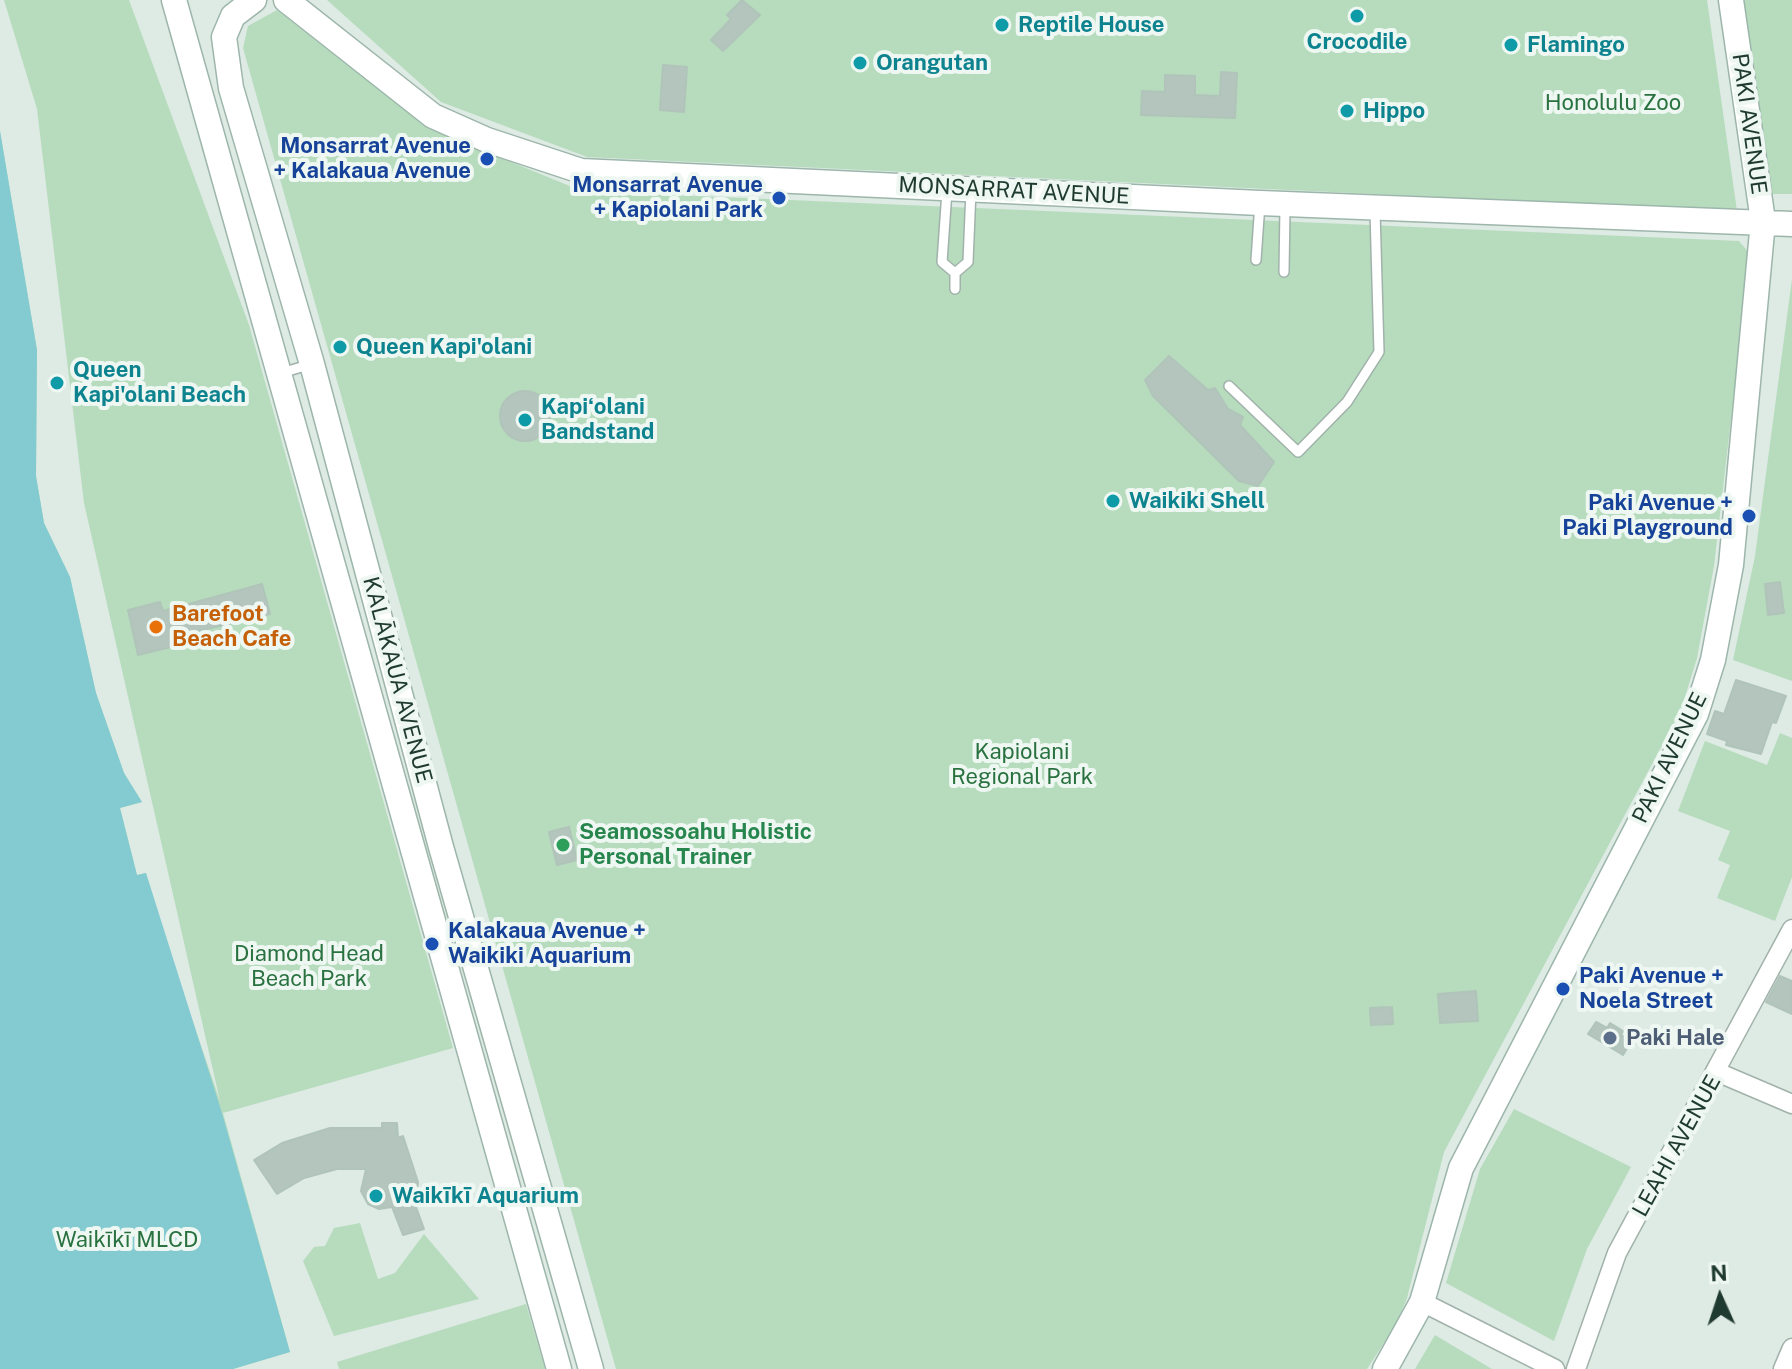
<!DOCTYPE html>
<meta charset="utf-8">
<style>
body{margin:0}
#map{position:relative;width:1792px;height:1369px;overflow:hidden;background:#deeae4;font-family:"Public Sans",sans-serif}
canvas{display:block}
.north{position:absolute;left:1680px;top:1257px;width:80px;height:80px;-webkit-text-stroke:6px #eef7f2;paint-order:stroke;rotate:357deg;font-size:22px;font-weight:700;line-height:32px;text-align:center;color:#1f3a31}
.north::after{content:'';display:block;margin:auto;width:28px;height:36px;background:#1f3a31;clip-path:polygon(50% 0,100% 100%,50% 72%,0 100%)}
</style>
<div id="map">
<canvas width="1792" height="1369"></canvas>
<div class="north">N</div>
</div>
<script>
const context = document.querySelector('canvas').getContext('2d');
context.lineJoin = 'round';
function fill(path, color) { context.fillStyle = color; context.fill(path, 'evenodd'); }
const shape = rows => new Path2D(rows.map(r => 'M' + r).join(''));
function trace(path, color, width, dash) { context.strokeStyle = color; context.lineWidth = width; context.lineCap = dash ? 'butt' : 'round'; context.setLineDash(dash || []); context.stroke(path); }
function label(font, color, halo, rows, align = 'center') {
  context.font = font + ' "Public Sans",sans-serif'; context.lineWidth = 8; context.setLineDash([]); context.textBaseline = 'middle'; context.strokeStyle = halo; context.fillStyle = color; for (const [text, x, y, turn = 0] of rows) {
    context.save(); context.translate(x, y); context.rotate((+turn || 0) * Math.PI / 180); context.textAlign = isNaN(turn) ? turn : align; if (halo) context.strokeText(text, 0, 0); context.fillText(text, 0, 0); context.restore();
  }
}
const green = shape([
 [4,0,129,0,249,325,453,1048,223,1113,290,1352,233,1369,0,1369,0,131,37,350,36,476,44,523,70,577,96,693,124,773,142,802,120,808,137,875,146,873,168,949,220,1101,84,503,37,109],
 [327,0,1707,0,1737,211,587,157,441,102],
 [1744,0,1792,0,1792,194,1772,194],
 [277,10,428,128,582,191,1739,241,1750,254,1714,566,1697,658,1681,710,1444,1152,1407,1298,1397,1323,1367,1369,616,1369,243,48,248,26],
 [1792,279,1792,681,1733,660,1755,556],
 [1780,733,1792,738,1792,877,1775,921,1717,898,1730,865,1718,860,1730,831,1678,811,1705,741,1767,765],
 [1514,1109,1631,1167,1587,1249,1554,1341,1446,1283,1480,1169],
 [360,1223,378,1279,395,1273,424,1234,479,1299,334,1336,303,1261,314,1247,325,1246,334,1228],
 [526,1304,545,1369,339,1369,337,1362],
 [1435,1335,1492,1369,1415,1369]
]);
const water = shape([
 [0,131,37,350,36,476,44,523,70,577,96,693,124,773,142,802,120,808,137,875,146,873,222,1113,290,1352,233,1369,0,1369]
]);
const building = shape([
 [742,0,760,15,723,51,711,40,731,19,727,15,742,0],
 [663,65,687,67,684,112,660,110,663,65],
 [1221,72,1237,73,1235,118,1141,115,1142,91,1165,92,1165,75,1195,76,1195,95,1220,96,1221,72],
 [1169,356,1208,390,1215,388,1228,409,1243,417,1240,425,1274,462,1258,486,1239,481,1153,396,1145,380,1169,356],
 '500 416a25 25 0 1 1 50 0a25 25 0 1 1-50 0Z',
 [1780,582,1784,613,1768,615,1765,584,1780,582],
 [262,584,270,614,169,638,171,647,138,655,128,610,160,602,163,611,262,584],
 [1736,680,1786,696,1776,723,1772,722,1761,754,1726,745,1727,741,1707,734,1715,711,1724,714,1736,680],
 [569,827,577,860,557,865,549,832,569,827],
 [1780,976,1792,981,1792,1014,1766,1002,1780,976],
 [1476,991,1478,1021,1440,1023,1438,994,1476,991],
 [1392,1007,1393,1024,1371,1025,1370,1008,1392,1007],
 [1596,1022,1607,1028,1610,1023,1623,1031,1621,1035,1631,1041,1623,1055,1588,1034,1596,1022],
 [382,1123,397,1123,398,1138,403,1136,418,1182,416,1207,424,1229,403,1235,392,1207,379,1209,368,1204,361,1191,366,1169,337,1169,304,1178,277,1194,254,1160,282,1143,330,1128,382,1128,382,1123]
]);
const lane = shape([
 [947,191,942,262,955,273],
 [1256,260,1260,203],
 [1284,272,1285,207],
 [955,289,955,273,968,262,971,190],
 [281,373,312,364],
 [1229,386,1298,452,1347,402,1379,352,1375,211]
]);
const street = shape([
 [1717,1072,1792,1104],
 [1422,1302,1555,1369],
 [1576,1369,1617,1253,1792,929],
 [1783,1369,1792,1348]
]);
const secondary = shape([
 [174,0,559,1369],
 [254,0,233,16,224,37,231,88,312,364,441,847,591,1369],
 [286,0,433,116,487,140,581,171,1260,203,1792,224],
 [1385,1369,1422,1302,1461,1168,1696,714,1713,660,1731,565,1763,221,1731,0]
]);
const markers = [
 [1357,16,8,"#0f9aa8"],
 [1002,25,8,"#0f9aa8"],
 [1511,45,8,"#0f9aa8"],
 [860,63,8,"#0f9aa8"],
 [1347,111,8,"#0f9aa8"],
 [487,159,8,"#1a4fb4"],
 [779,198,8,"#1a4fb4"],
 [340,347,8,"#0f9aa8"],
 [57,383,8,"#0f9aa8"],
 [525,420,8,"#0f9aa8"],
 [1113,501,8,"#0f9aa8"],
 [1749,516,8,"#1a4fb4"],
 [156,627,8,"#e8710a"],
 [563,845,8,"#2e9e5b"],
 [432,944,8,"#1a4fb4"],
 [1563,989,8,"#1a4fb4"],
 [1610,1038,8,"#5c6f8a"],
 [376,1196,8,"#0f9aa8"]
];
const cultureNames = [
 ["Reptile House",1018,25],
 ["Crocodile",1357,42,"center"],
 ["Flamingo",1527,45],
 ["Orangutan",876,63],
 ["Hippo",1363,111],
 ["Queen Kapi'olani",356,347],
 ["Queen",73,370],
 ["Kapi'olani Beach",73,395],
 ["Kapiʻolani",541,407],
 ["Bandstand",541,432],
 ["Waikiki Shell",1129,501],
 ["Waikīkī Aquarium",392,1196]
];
const parkNames = [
 ["Honolulu Zoo",1613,103],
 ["Kapiolani",1022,752],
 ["Regional Park",1022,777],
 ["Diamond Head",309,954],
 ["Beach Park",309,979],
 ["Waikīkī MLCD",127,1240]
];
const streetNames = [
 ["PAKI AVENUE",1749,124,82],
 ["MONSARRAT AVENUE",1014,191,3],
 ["KALĀKAUA AVENUE",397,680,75],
 ["PAKI AVENUE",1670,758,-64],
 ["LEAHI AVENUE",1677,1146,-61]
];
const transitNames = [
 ["Monsarrat Avenue",471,146],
 ["+ Kalakaua Avenue",471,171],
 ["Monsarrat Avenue",763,185],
 ["+ Kapiolani Park",763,210],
 ["Paki Avenue +",1733,503],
 ["Paki Playground",1733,528],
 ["Kalakaua Avenue +",448,931,"left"],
 ["Waikiki Aquarium",448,956,"left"],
 ["Paki Avenue +",1579,976,"left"],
 ["Noela Street",1579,1001,"left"]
];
const foodNames = [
 ["Barefoot",172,614],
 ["Beach Cafe",172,639]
];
const leisureNames = [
 ["Seamossoahu Holistic",579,832],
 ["Personal Trainer",579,857]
];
const serviceNames = [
 ["Paki Hale",1626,1038]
];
fill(green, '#b6dcbd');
fill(water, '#84cbd1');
fill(building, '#b3c5bd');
trace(building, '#b0c4ba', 2);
trace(lane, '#a1b2ab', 12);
trace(street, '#a1b2ab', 21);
trace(secondary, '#9db6ab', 27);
trace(lane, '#fff', 9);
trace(street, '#fff', 18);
trace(secondary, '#fff', 24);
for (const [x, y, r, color] of markers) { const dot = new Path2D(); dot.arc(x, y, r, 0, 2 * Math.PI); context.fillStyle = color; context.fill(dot); trace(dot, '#eef7f2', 3); }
label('bold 22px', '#0d838f', '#eef7f2', cultureNames, 'left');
label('22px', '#297240', '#eef7f2', parkNames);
label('22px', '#1f3a31', '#eef7f2', streetNames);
label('bold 22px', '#164399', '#eef7f2', transitNames, 'right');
label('bold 22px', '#c56008', '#eef7f2', foodNames, 'left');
label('bold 22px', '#27864d', '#eef7f2', leisureNames, 'left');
label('bold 22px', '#4e5e75', '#eef7f2', serviceNames, 'left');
</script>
